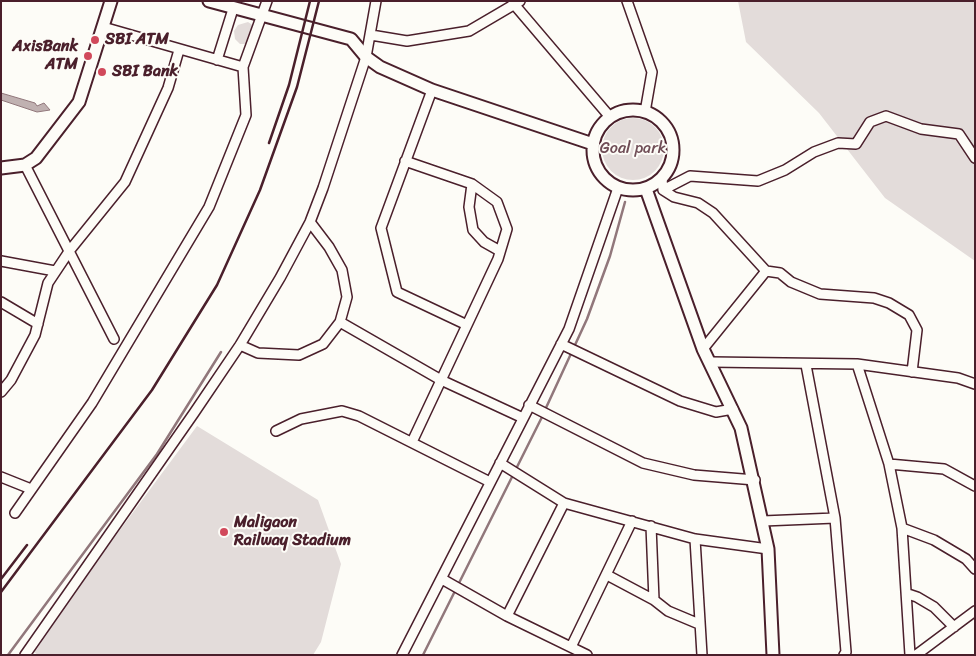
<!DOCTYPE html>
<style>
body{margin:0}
#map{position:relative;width:976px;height:656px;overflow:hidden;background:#fdfcf7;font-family:Sriracha,sans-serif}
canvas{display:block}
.frame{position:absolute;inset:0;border:2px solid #4a1f2b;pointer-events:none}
</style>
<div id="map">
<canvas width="976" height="656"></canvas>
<div class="frame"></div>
</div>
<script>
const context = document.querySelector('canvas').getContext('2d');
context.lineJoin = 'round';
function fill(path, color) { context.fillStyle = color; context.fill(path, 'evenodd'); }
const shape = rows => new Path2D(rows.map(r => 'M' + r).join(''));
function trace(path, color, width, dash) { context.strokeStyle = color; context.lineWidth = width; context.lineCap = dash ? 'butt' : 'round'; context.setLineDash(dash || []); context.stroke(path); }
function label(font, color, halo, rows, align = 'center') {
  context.font = font + ' Sriracha,sans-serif'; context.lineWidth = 4; context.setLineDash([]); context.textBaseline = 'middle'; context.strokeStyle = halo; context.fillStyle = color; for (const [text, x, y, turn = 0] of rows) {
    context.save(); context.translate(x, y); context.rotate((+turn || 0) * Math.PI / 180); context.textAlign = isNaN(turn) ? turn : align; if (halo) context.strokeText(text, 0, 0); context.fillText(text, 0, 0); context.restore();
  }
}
const green = shape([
 [738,1,975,1,975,261,885,198,819,113,746,42],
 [248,22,254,26,248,44,240,44,235,39,234,31,238,25],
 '602 149a31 31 0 1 1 62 0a31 31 0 1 1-62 0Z',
 [197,426,318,500,341,564,321,642,313,655,38,655,31,650]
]);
const water = shape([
 [1,93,35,103,37,106,44,103,50,110,37,112,1,100,1,93]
]);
const stream = shape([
 [545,410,587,319,610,256,625,202],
 [8,655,157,454,221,352],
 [423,655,543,415]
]);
const street = shape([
 [627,1,652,72,645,112],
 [513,3,610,117],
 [103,27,243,67],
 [371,35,407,41,469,31,520,1],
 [217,60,233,9],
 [432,90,381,228,397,292,467,325],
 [405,161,472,184,497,202,507,229,498,259,412,442],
 [25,165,114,339],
 [662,179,663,190,690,176,758,181,785,170,814,152,838,143,856,144,870,122,886,116,921,129,959,134,975,158],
 [472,184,469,207,473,230,484,242,500,251],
 [663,190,674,197,698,203,713,213,766,271,780,273,791,282,820,294,874,298,889,303,909,315,917,330,912,372],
 [1,261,55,271],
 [1,302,38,324],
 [340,322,441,380,523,418],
 [561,344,680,401,716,412,733,409],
 [240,345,258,353,299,355,323,344,340,322,347,297,342,270,329,247,310,222],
 [703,349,766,271],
 [711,362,857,364],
 [806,365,835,518,846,652,844,655],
 [1,392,11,380,35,335,48,283,70,250,125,182,168,88,179,50],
 [529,405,643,463,694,475,755,480],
 [276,431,301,419,342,411,359,416,490,482],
 [500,463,564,503,695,539,768,549],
 [889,464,944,469,975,486],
 [1,477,31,489],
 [15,513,92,403,209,207,246,115,243,67,267,1],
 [763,521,835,518],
 [651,526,654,600,668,611,699,624],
 [902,528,934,540,966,559,975,569],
 [695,539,702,655],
 [607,575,654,600],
 [442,579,507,616,587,655],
 [908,594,917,597,934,607,954,627],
 [507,616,564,503],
 [571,647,632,521],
 [25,655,194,413,240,345,280,278,310,222,323,188,366,57,376,1],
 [402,655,569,329,618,188],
 [910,655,902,528,889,464,857,364,958,378,975,384],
 [916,655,975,611]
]);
const secondary = shape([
 [209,1,351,39,366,57,380,67,432,90,593,144],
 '593 150a40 40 0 1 1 80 0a40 40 0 1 1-80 0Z',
 [1,168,25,165,36,158,79,102,111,1],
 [646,189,703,349,741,428,768,549,773,655]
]);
const rail = shape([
 [269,143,289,85,310,1],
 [1,579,27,545],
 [1,592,152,390,217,285,260,190,297,87,319,1]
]);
const markers = [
 [95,40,5,"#d1495b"],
 [88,56,5,"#d1495b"],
 [102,72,5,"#d1495b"],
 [224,532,5,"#d1495b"]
];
const poiNames = [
 ["SBI ATM",105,40],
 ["AxisBank",78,47,"right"],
 ["ATM",78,65,"right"],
 ["SBI Bank",112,72],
 ["Maligaon",234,523],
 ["Railway Stadium",234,541]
];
const parkNames = [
 ["Goal park",633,149]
];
fill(green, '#e3dcda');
fill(water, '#c0b1b1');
trace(water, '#91777b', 1);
trace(stream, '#91777b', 2.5);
trace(street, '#4a1f2b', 12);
trace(secondary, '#4a1f2b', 15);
trace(street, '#fdfcf7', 9);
trace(secondary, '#fdfcf7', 11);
trace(rail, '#4a1f2b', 2.5);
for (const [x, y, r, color] of markers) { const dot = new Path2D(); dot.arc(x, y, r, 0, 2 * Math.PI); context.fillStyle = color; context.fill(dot); trace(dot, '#fdfcf7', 2); }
label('bold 16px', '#4a1f2b', '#fdfcf7', poiNames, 'left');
label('16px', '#704e57', '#fdfcf7', parkNames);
</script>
